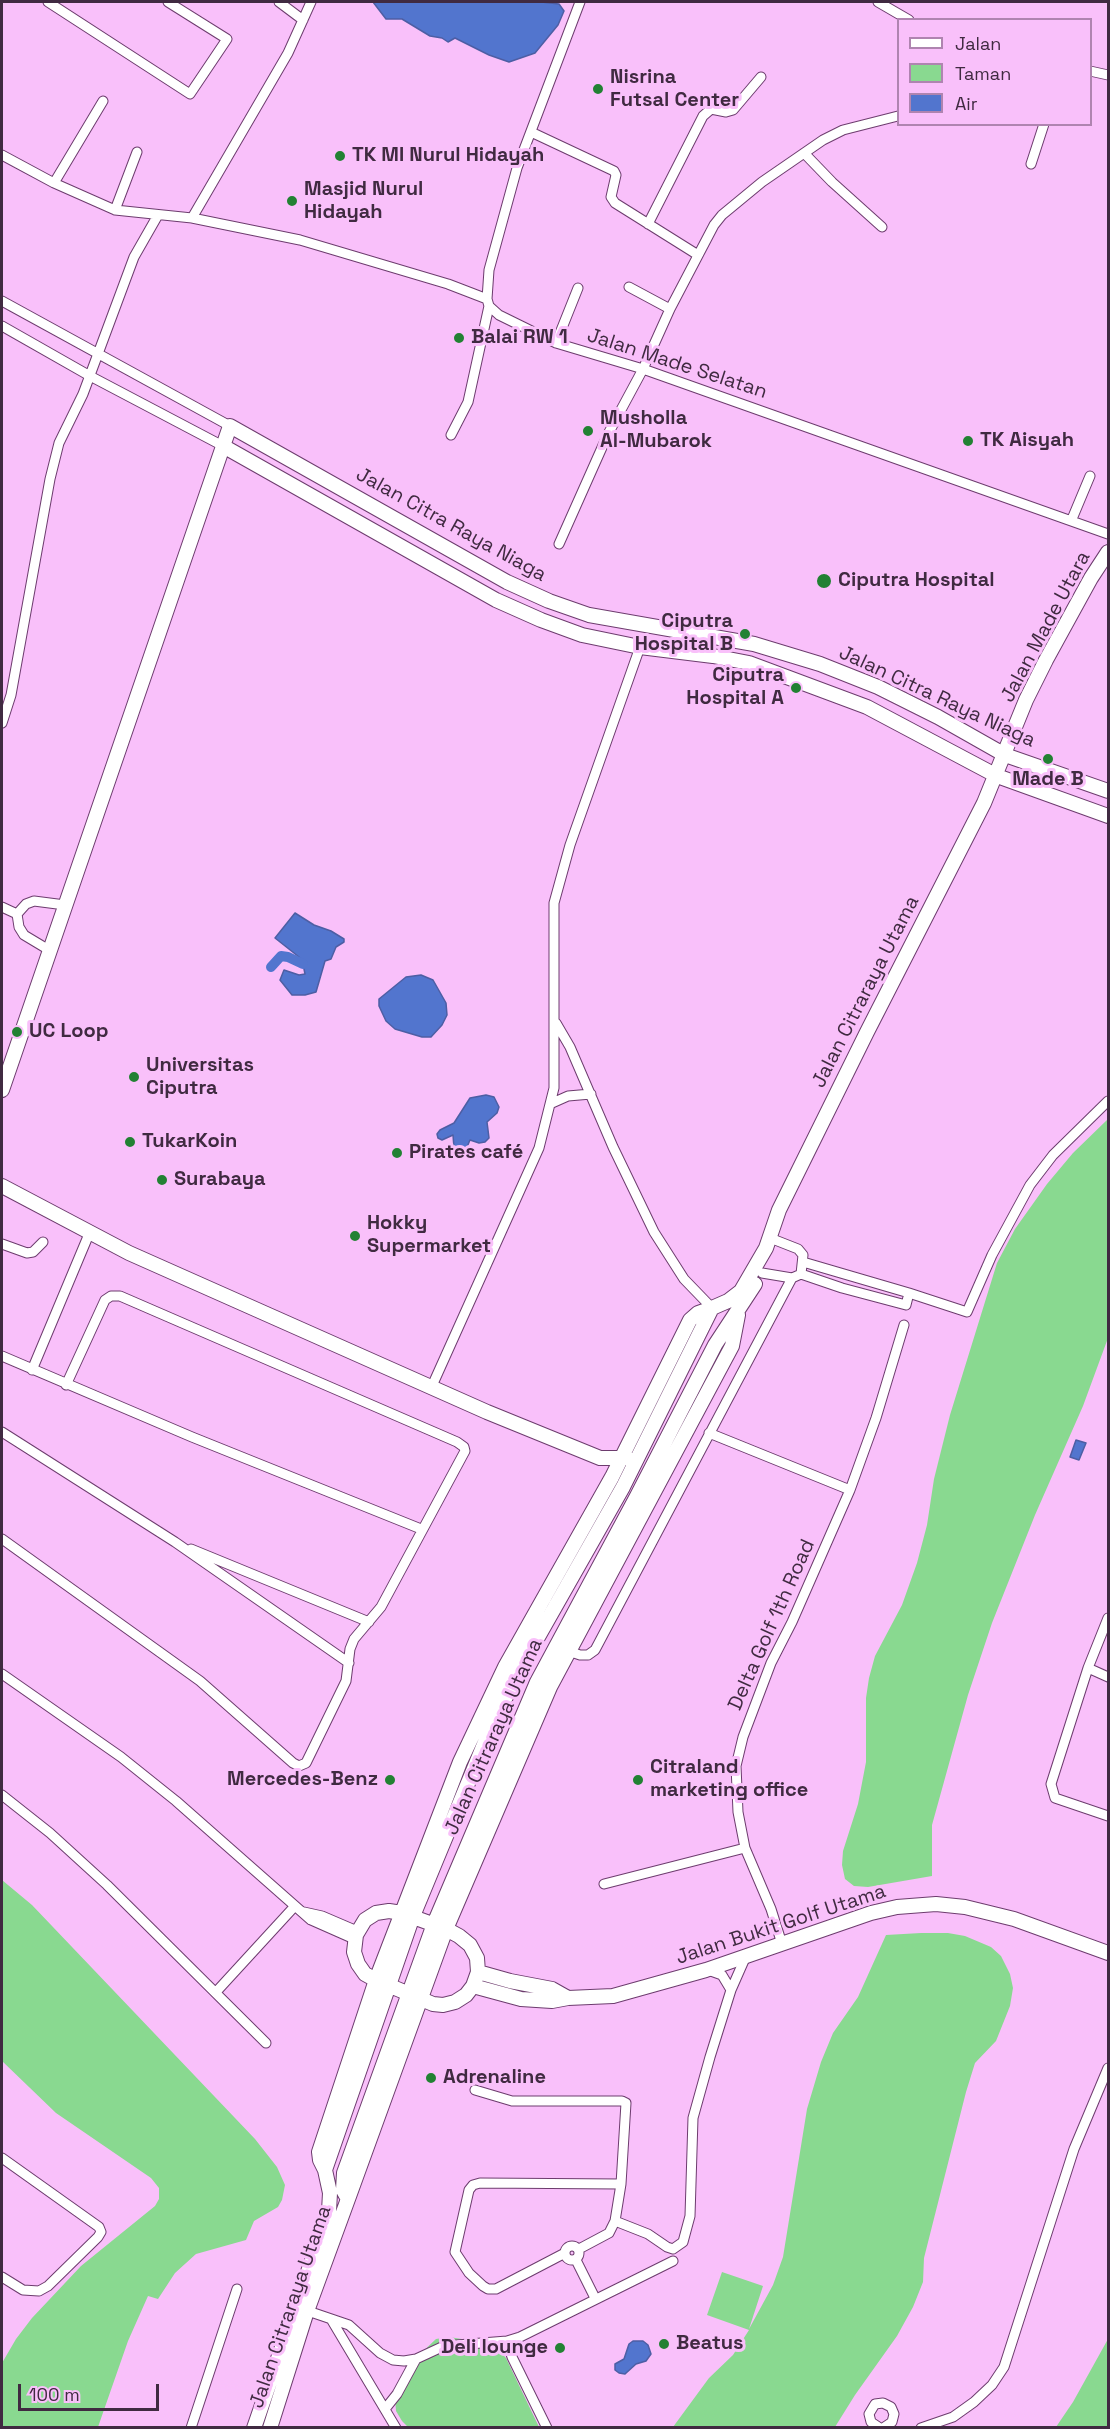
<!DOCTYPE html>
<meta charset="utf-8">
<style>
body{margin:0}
#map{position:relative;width:1110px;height:2429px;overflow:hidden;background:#f9c0fa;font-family:"Space Grotesk",sans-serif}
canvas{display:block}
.frame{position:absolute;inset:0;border:3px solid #402a41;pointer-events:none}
.legend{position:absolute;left:897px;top:18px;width:195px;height:108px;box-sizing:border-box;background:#f9c0fa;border:2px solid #af84b0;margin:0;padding:8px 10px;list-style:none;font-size:18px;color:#402a41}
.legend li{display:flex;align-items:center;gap:12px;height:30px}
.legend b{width:30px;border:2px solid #af84b0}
.scale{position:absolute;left:18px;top:2384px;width:141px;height:27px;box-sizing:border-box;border:3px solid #402a41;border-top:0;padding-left:8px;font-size:18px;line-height:21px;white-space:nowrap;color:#402a41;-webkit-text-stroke:4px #f9c0fa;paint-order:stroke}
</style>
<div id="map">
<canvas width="1110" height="2429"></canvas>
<div class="frame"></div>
<ul class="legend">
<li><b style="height:8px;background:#fff"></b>Jalan</li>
<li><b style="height:16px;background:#89d990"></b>Taman</li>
<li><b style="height:16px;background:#5275ce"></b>Air</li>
</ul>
<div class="scale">100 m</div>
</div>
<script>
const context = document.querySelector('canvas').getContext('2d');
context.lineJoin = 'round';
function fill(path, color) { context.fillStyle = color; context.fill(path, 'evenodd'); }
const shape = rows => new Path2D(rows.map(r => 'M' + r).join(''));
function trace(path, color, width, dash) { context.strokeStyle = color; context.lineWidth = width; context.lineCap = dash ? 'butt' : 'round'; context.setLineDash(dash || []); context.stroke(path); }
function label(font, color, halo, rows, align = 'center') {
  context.font = font + ' "Space Grotesk",sans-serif'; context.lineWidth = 6; context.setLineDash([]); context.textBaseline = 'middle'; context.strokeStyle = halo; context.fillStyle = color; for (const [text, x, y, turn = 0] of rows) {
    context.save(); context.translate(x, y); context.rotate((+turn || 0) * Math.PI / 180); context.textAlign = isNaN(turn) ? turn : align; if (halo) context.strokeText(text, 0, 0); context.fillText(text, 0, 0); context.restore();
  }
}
const green = shape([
 [1108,1119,1108,1338,1083,1406,1035,1515,992,1623,968,1695,932,1825,932,1876,868,1887,854,1886,845,1879,842,1865,843,1851,858,1804,866,1762,866,1698,869,1678,875,1656,902,1605,917,1563,927,1525,934,1479,950,1415,997,1263,1015,1229,1047,1184,1073,1153],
 [2,1880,32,1905,255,2139,277,2167,285,2185,282,2200,278,2207,254,2221,246,2240,196,2254,175,2273,158,2299,148,2296,128,2341,98,2427,2,2427,2,2363,16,2339,32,2318,81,2266,155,2206,159,2199,159,2188,151,2178,56,2113,2,2061],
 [921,1933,948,1933,965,1936,991,1947,1001,1956,1010,1974,1013,1988,1010,2006,996,2041,975,2063,966,2092,924,2258,923,2282,913,2307,897,2336,855,2395,835,2427,673,2427,709,2378,733,2355,749,2330,707,2315,722,2272,763,2286,749,2329,773,2285,783,2257,807,2109,821,2062,833,2033,858,1997,886,1935],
 [449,2337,493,2344,506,2358,539,2427,408,2427,402,2421,396,2411,395,2398,417,2357,436,2339],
 [1108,2339,1108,2427,1056,2427,1073,2402]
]);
const water = shape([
 [373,2,541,2,559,4,564,11,558,25,535,53,509,62,489,55,455,38,448,42,442,38,430,36,402,19,386,19,373,2],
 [295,913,314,925,331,931,344,939,344,942,336,947,331,959,325,961,316,992,305,995,292,995,280,980,284,970,299,975,305,974,303,964,299,957,275,938,295,913],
 [421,975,433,980,446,1003,447,1015,442,1025,431,1037,422,1037,395,1029,386,1021,379,1006,379,999,406,977,421,975],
 [486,1095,494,1097,499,1107,497,1113,487,1122,489,1138,485,1142,479,1143,470,1140,467,1147,458,1152,454,1148,453,1135,442,1140,438,1138,437,1134,440,1130,454,1123,470,1098,486,1095],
 [1076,1440,1086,1443,1079,1460,1070,1457,1076,1440],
 [633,2341,643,2341,648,2345,651,2354,646,2361,636,2364,625,2374,619,2373,615,2370,615,2364,624,2359,629,2344,633,2341]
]);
const canal = shape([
 [271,967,281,956,288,957,303,964]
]);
const street = shape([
 [48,2,190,94,227,39,168,2],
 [279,2,303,20],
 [878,2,909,20],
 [1090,71,1108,75],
 [531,132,614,171,616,175,611,197,615,203,698,255],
 [804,153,832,182,882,227],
 [2,155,54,183,115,210,192,218,300,240,448,284,487,299,489,306,499,315,556,343,643,369,1108,534],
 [1031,164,1044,124],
 [54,183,103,101],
 [115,210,137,152],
 [192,218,288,53,311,2],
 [648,224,703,116,711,109,726,112,733,110,761,77],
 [629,287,670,309],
 [487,299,489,270,517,168,580,2],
 [2,301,230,426],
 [2,326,90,376,223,446],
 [556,343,578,288],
 [451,435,468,402,489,306],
 [1072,519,1090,476],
 [559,544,608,434,643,369,670,309,714,225,722,215,762,182,823,140,843,130,898,116],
 [2,723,11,695,50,479,59,443,83,394,134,257,158,215],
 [2,907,17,914],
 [49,950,24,935,19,927,17,914,26,904,34,901,65,905],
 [556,1023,570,1047,613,1147,654,1232,684,1279,712,1308],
 [550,1104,568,1096,591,1094],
 [770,1238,798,1249,803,1255,801,1274],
 [2,1244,27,1253,33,1252,43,1242],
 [803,1262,909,1293,967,1312,992,1255,1030,1185,1053,1155,1108,1101],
 [762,1273,792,1278,801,1274,842,1288,906,1305,909,1293],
 [2,1356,192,1437,421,1529],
 [32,1370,89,1234],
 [432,1386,539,1148,554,1088,554,903,570,845,640,647],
 [2,1432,175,1542,349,1663],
 [709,1433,850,1490],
 [2,1539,200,1681,293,1763,299,1766,306,1763,346,1681,350,1649,354,1639,381,1607,465,1451,464,1447,457,1442,120,1296,111,1296,105,1300,66,1385],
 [191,1549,369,1622],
 [1108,1618,1088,1668,1051,1784,1055,1798,1108,1816],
 [568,1651,580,1655,588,1655,595,1650,792,1278],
 [1088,1668,1108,1677],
 [2,1674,121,1757,176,1801,311,1920,354,1939],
 [2,1795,50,1833,107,1885,266,2043],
 [604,1884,745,1848],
 [304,1912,322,1916,357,1931],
 [782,1944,771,1909,745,1848,738,1812,736,1766,743,1737,771,1663,792,1622,850,1490,876,1418,904,1325],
 [708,1970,722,1975,731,1990],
 [216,1992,294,1907],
 [475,2090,512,2101,622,2101,626,2103,621,2184,615,2221,609,2233,579,2249],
 [2,2158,99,2227,101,2232,98,2237,48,2286,39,2291,23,2290,2,2277],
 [615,2221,648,2234,667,2247,673,2249,683,2242,690,2216,693,2118,710,2057,731,1990,746,1956],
 '565 2253a7 7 0 1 1 14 0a7 7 0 1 1-14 0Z',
 [565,2253,496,2289,488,2289,483,2286,469,2273,455,2252,469,2190,473,2185,480,2183,621,2184],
 [576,2260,595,2298],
 [302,2309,349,2325,380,2353,393,2360,404,2361,416,2359,444,2346,507,2341,520,2337,673,2261],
 [331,2319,396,2428],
 [507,2341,512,2357,547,2428],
 [385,2409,397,2394,416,2359],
 [191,2428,237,2289],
 [880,2428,871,2422,869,2414,875,2404,883,2403,891,2407,894,2414,892,2422,883,2428],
 [921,2428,953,2417,974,2402,992,2385,1004,2367,1074,2149,1108,2068]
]);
const secondary = shape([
 [223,446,496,600,541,620,582,635,640,647,713,656,749,663,867,707,997,776,1108,816],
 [2,1090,230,426,507,582,549,601,589,615,754,644,820,664,878,687,938,717,1005,755,1108,791],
 [2,1186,129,1253,487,1412,600,1458,627,1458],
 [389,1911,402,1913,446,1929,459,1936,470,1945,477,1958,478,1972,473,1986,466,1995,455,2002,443,2005,433,2004,376,1980,365,1974,358,1964,354,1952,356,1935,365,1920,376,1913,389,1911],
 [478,1972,510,1981,552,1989,568,1998],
 [473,1986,521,1999,552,2001,568,1998,613,1996,706,1970,871,1913,897,1907,936,1904,965,1907,1014,1919,1108,1953],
 [325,2170,320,2160,319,2152,376,1980,460,1762,505,1667,612,1477,690,1320,698,1313,712,1308],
 [348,2199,446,1929,550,1687,732,1346,738,1315],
 [254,2428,329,2211,330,2193,325,2170,413,1916,490,1730,517,1674,623,1487,712,1308,728,1301,741,1291,766,1248,779,1210,867,1032,984,803,1026,700,1046,660,1091,578,1108,552],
 [270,2428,307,2311,348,2199,343,2190,344,2173,434,1924,537,1682,637,1496,715,1345,755,1284]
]);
const markers = [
 [598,89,6,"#228133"],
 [340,156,6,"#228133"],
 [292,201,6,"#228133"],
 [459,338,6,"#228133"],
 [588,431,6,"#228133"],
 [968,441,6,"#228133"],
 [824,581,8,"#228133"],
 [745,634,6,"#228133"],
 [796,688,6,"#228133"],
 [1048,759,6,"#228133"],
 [17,1032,6,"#228133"],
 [134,1077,6,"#228133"],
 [130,1142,6,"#228133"],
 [397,1153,6,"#228133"],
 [162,1180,6,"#228133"],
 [355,1236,6,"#228133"],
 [390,1780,6,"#228133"],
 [638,1780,6,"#228133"],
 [431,2078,6,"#228133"],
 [664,2344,6,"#228133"],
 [560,2348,6,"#228133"]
];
const poiNames = [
 ["Nisrina",610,78],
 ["Futsal Center",610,101],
 ["TK MI Nurul Hidayah",352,156],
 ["Masjid Nurul",304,190],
 ["Hidayah",304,213],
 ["Balai RW 1",471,338],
 ["Musholla",600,419],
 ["Al-Mubarok",600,442],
 ["TK Aisyah",980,441],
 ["Ciputra Hospital",838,581],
 ["Ciputra",733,622,"right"],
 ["Hospital B",733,645,"right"],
 ["Ciputra",784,676,"right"],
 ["Hospital A",784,699,"right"],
 ["Made B",1048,780,"center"],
 ["UC Loop",29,1032],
 ["Universitas",146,1066],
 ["Ciputra",146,1089],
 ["TukarKoin",142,1142],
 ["Pirates café",409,1153],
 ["Surabaya",174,1180],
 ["Hokky",367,1224],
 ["Supermarket",367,1247],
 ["Citraland",650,1768],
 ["marketing office",650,1791],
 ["Mercedes-Benz",378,1780,"right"],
 ["Adrenaline",443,2078],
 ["Beatus",676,2344],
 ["Deli lounge",548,2348,"right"]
];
const streetNames = [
 ["Jalan Made Selatan",677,364,18],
 ["Jalan Citra Raya Niaga",451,525,29],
 ["Jalan Made Utara",1046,627,-62],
 ["Jalan Citra Raya Niaga",937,697,25],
 ["Jalan Citraraya Utama",866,992,-63],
 ["Delta Golf 1th Road",772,1625,-66],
 ["Jalan Citraraya Utama",494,1737,-66],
 ["Jalan Bukit Golf Utama",781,1925,-18],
 ["Jalan Citraraya Utama",291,2307,-71]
];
fill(green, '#89d990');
fill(water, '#5275ce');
trace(water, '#4d5ea4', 1.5);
trace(canal, '#5275ce', 10);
trace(street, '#6d3c6e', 11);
trace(secondary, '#6d3c6e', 16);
trace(street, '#fff', 9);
trace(secondary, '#fff', 14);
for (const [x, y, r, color] of markers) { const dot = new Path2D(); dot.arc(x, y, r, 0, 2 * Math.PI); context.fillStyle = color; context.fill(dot); trace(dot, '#f9c0fa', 2); }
label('bold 20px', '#402a41', '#f9c0fa', poiNames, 'left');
label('20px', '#402a41', '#f9c0fa', streetNames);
</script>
